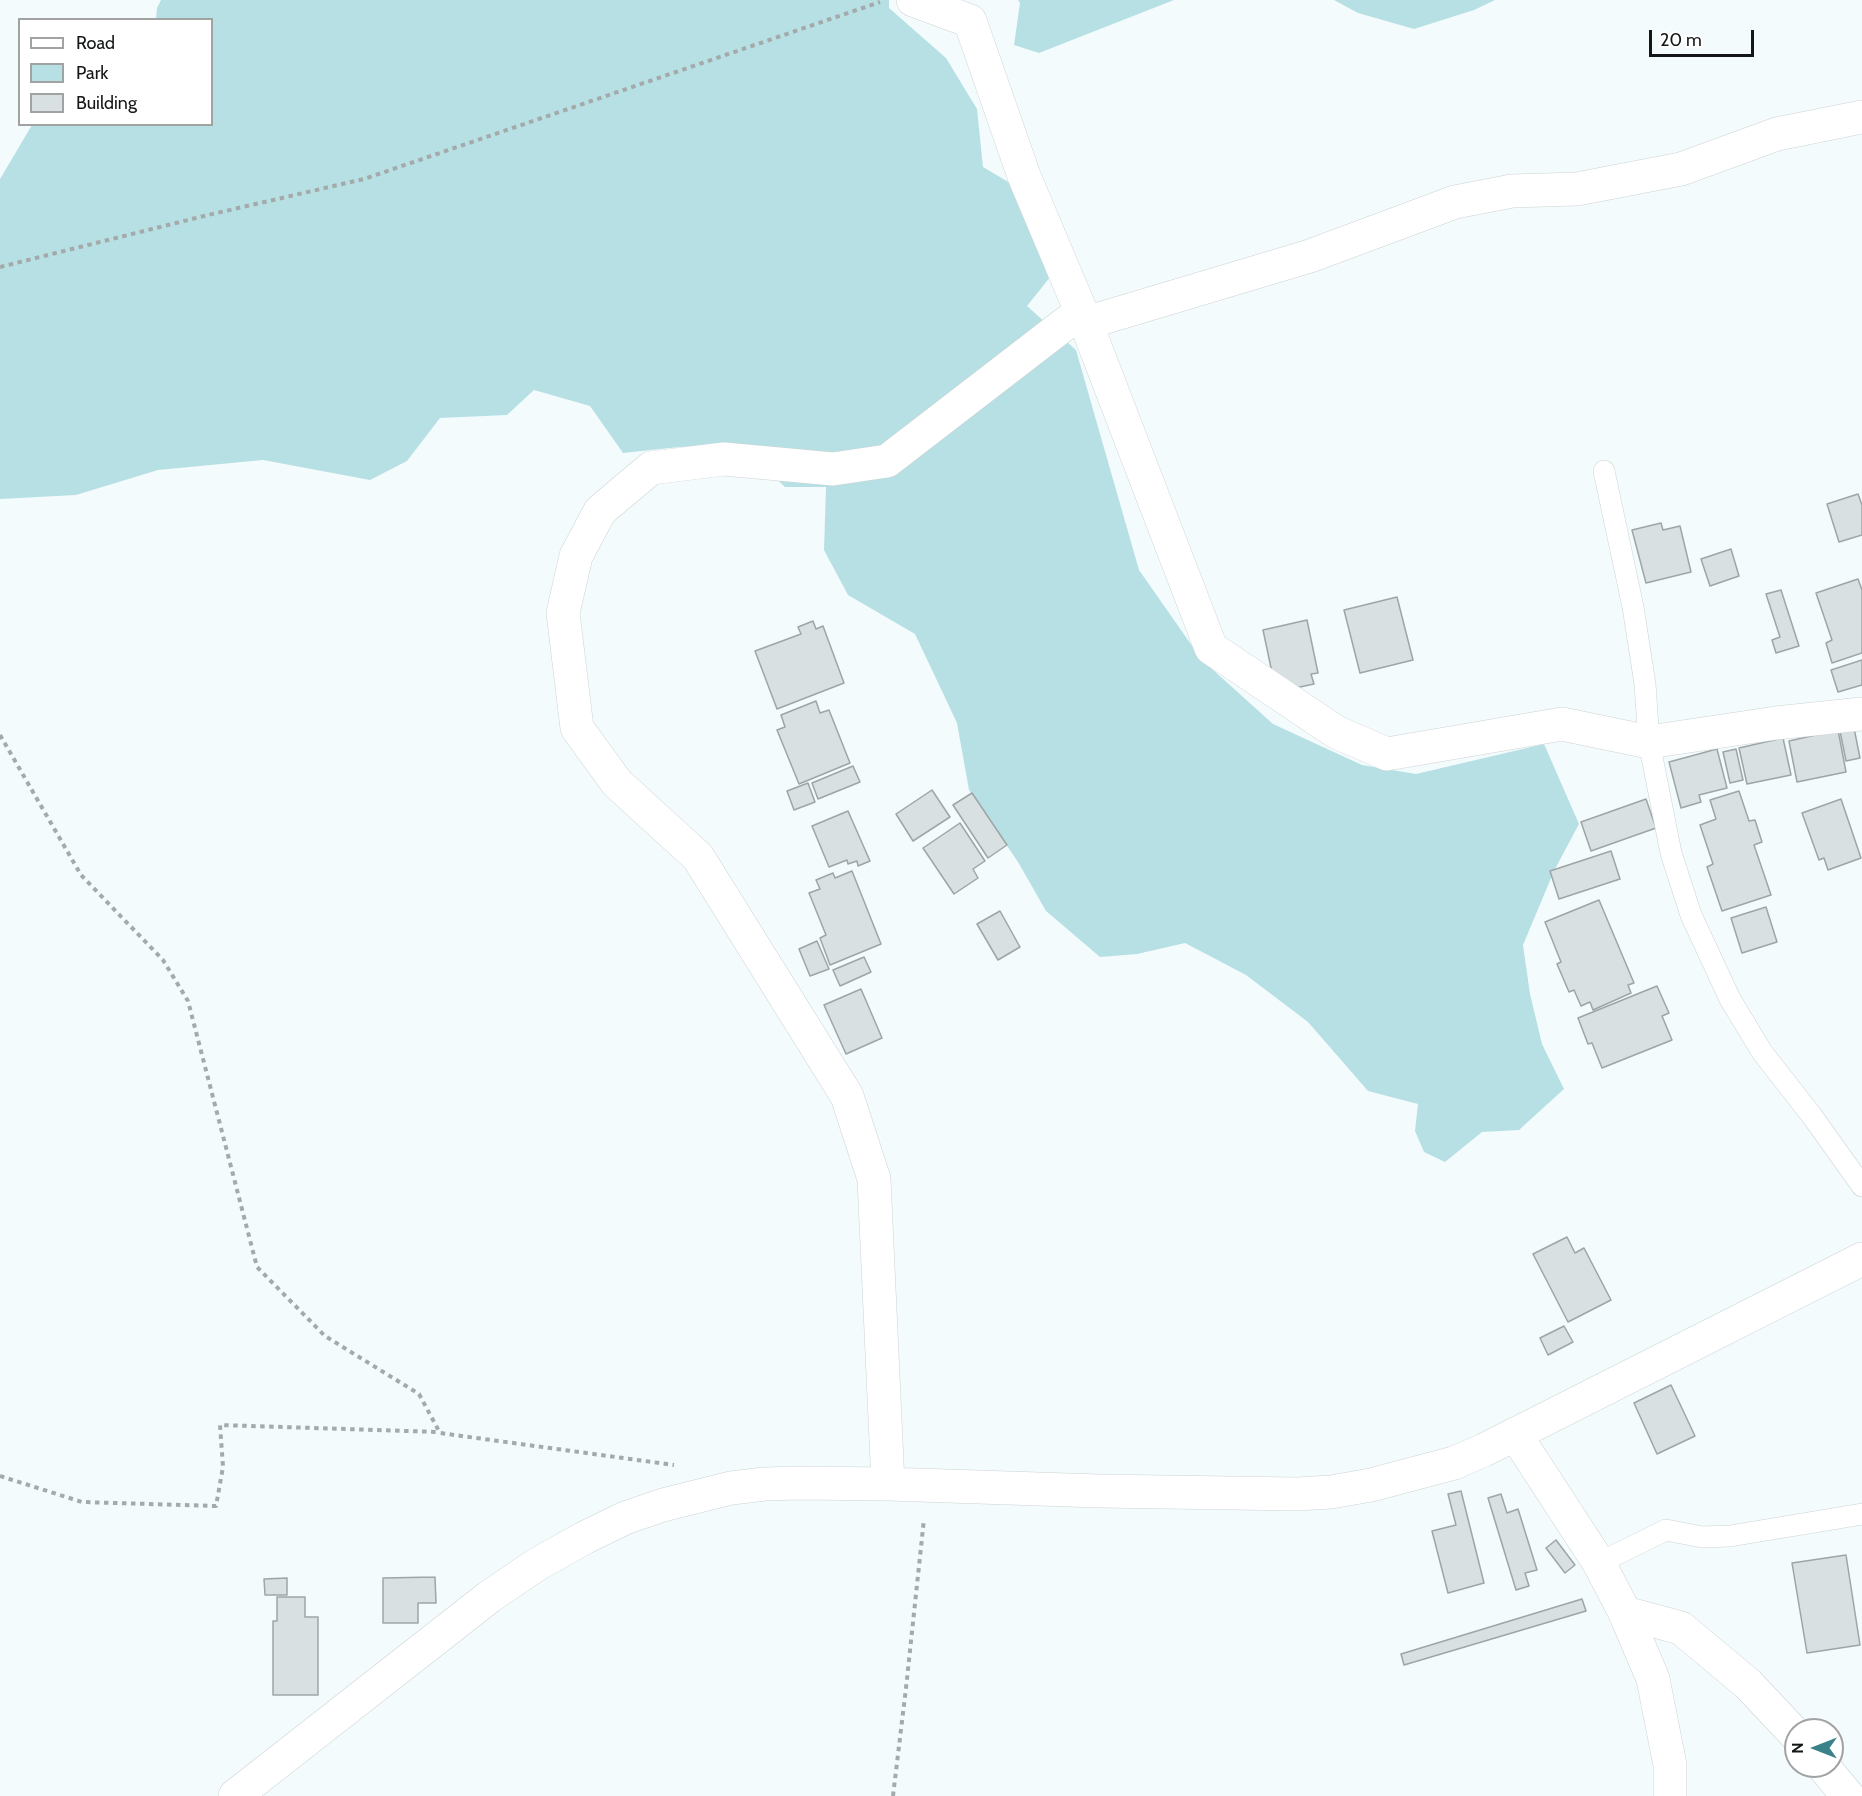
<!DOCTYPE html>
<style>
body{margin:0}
#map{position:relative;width:1862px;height:1796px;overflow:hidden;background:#f4fbfc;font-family:Cabin,sans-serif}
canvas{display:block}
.legend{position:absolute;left:18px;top:18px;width:195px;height:108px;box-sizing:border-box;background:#fff;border:2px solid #a1a2a2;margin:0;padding:8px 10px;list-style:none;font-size:18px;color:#141617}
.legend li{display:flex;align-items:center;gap:12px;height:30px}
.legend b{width:30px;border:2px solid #a1a2a2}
.north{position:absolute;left:1784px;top:1718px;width:60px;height:60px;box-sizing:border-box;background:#fff;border:2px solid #a1a2a2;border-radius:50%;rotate:270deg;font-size:16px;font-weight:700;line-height:24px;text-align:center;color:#141617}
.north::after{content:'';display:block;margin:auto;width:21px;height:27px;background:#3a8189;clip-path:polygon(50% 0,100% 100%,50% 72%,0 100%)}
.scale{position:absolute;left:1649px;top:30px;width:105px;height:27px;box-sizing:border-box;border:3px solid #141617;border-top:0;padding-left:8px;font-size:18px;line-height:21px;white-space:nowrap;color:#141617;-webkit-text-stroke:4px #fff;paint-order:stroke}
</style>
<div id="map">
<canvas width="1862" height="1796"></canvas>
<ul class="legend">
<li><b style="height:8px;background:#fff"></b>Road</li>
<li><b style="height:16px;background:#b7e0e5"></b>Park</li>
<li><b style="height:16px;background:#d8e0e1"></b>Building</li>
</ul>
<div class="north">N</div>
<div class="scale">20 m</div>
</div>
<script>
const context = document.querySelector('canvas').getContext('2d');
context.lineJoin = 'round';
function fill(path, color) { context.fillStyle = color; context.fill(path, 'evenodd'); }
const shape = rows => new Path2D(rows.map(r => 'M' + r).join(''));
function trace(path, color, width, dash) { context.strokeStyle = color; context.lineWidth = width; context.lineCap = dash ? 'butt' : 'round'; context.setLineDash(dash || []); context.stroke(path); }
const green = shape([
 [161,0,889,0,889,8,946,58,977,109,983,167,1010,183,1051,276,1027,306,1076,350,1139,570,1202,660,1273,724,1362,765,1416,774,1544,744,1579,824,1554,871,1523,945,1530,994,1542,1044,1564,1089,1519,1130,1482,1132,1445,1162,1424,1152,1415,1131,1418,1104,1368,1091,1308,1022,1246,975,1185,943,1137,954,1100,957,1046,911,1018,862,969,790,957,723,915,634,848,595,824,550,826,487,785,487,741,445,679,447,623,453,590,406,534,390,507,415,440,418,407,461,370,480,263,460,158,470,76,495,0,499,0,179,32,125,212,124,212,20,156,19,157,8],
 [1018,0,1174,0,1039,53,1014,45,1020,3],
 [1334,0,1495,0,1474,10,1414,29,1358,13]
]);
const building = shape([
 [1858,494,1862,505,1862,535,1839,542,1827,504,1858,494],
 [1661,523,1663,530,1680,526,1691,572,1646,583,1632,530,1661,523],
 [1731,549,1739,576,1710,586,1701,559,1731,549],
 [1858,579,1862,590,1862,653,1832,663,1826,643,1832,640,1816,593,1858,579],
 [1781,590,1799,646,1776,653,1772,640,1780,637,1766,594,1781,590],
 [1397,597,1413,660,1360,673,1344,610,1397,597],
 [1307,620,1318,673,1311,674,1314,684,1286,690,1274,682,1263,630,1307,620],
 [813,621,816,629,823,626,844,683,777,709,755,651,801,634,798,627,813,621],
 [1862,660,1862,685,1838,692,1831,670,1862,660],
 [816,701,820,713,829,710,850,763,799,784,777,730,785,727,781,715,816,701],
 [1854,728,1860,758,1846,761,1840,731,1854,728],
 [1838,730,1846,772,1797,782,1789,741,1838,730],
 [1783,738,1791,775,1747,784,1739,748,1783,738],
 [1717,749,1727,788,1699,795,1701,802,1681,808,1669,762,1717,749],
 [1736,749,1743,780,1730,783,1723,752,1736,749],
 [853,766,860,782,818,799,812,783,853,766],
 [808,783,815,802,794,810,787,791,808,783],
 [932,790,950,817,913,841,896,814,932,790],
 [1739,791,1749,821,1755,820,1762,842,1754,845,1771,895,1722,911,1707,867,1713,864,1700,825,1716,819,1710,800,1739,791],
 [972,793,1007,845,988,858,953,805,972,793],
 [1646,799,1656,828,1591,851,1581,822,1646,799],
 [1841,799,1861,858,1828,870,1824,858,1819,860,1802,813,1841,799],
 [848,811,870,861,858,866,857,861,848,864,847,860,829,867,812,826,848,811],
 [960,823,985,861,973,869,978,878,954,894,923,848,960,823],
 [1611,851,1620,879,1559,899,1550,871,1611,851],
 [852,871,881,944,830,965,820,938,826,935,809,893,820,889,816,880,833,873,835,878,852,871],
 [1599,900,1634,983,1628,985,1631,993,1593,1010,1590,1002,1581,1006,1574,990,1569,992,1557,964,1561,962,1545,922,1599,900],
 [1766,907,1777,942,1742,953,1731,918,1766,907],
 [1000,911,1020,947,998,960,977,924,1000,911],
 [817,941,829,969,810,976,799,949,817,941],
 [864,957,871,972,840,986,833,970,864,957],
 [1657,986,1669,1013,1662,1016,1672,1040,1602,1068,1592,1043,1588,1044,1578,1018,1657,986],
 [861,989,882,1038,846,1054,824,1005,861,989],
 [1567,1237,1575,1253,1584,1248,1611,1300,1568,1322,1533,1254,1567,1237],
 [1564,1326,1573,1342,1548,1355,1540,1338,1564,1326],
 [1671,1385,1695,1436,1657,1454,1634,1403,1671,1385],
 [1461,1491,1484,1583,1448,1593,1432,1531,1456,1525,1448,1494,1461,1491],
 [1501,1494,1507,1513,1518,1509,1537,1570,1525,1573,1529,1586,1516,1590,1488,1498,1501,1494],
 [1556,1540,1575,1565,1565,1573,1546,1548,1556,1540],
 [1846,1555,1860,1645,1807,1653,1792,1563,1846,1555],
 [435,1577,436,1603,418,1603,418,1623,383,1623,383,1578,435,1577],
 [287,1578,287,1595,265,1595,264,1579,287,1578],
 [277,1597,305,1597,305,1617,318,1617,318,1695,273,1695,273,1621,277,1621,277,1597],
 [1582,1599,1586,1611,1404,1665,1401,1654,1582,1599]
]);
const path = shape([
 [0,267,208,215,364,179,880,2],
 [0,735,81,875,163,960,188,1001,257,1267,325,1336,419,1394,440,1433,674,1465],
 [0,1476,82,1502,216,1506,223,1467,220,1425,439,1432],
 [893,1796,906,1688,924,1519]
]);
const service = shape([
 [1604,471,1633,607,1645,684,1649,742,1671,853,1691,915,1730,999,1762,1052,1812,1116,1862,1186],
 [1599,1563,1666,1530,1702,1537,1730,1536,1862,1514]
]);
const minor = shape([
 [913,0,970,21,1024,176,1086,323,1211,648,1336,732,1387,754,1562,724,1649,742,1776,723,1862,714],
 [888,1484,874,1179,847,1096,698,857,617,783,577,728,563,613,576,556,600,511,651,468,724,459,833,469,887,461,1070,320,1086,323,1310,256,1455,202,1512,191,1577,189,1681,169,1777,134,1862,117],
 [1625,1613,1681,1628,1748,1684,1796,1735],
 [1823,1766,1848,1796],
 [235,1796,489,1597,536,1565,584,1538,625,1518,663,1505,731,1488,765,1484,798,1483,888,1484,1099,1491,1297,1494,1331,1492,1371,1485,1454,1463,1484,1450,1862,1259]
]);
const tertiary = shape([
 [1515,1434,1599,1563,1625,1613,1653,1679,1670,1765,1670,1796]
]);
fill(green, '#b7e0e5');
fill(building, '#d8e0e1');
trace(building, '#9ea5a6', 1.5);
trace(service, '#ccd3d4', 22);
trace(minor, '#ccd3d4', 34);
trace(tertiary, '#ccd3d4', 34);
trace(path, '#a4a9aa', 4, [4.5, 4.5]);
trace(service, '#fff', 21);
trace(minor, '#fff', 33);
trace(tertiary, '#fff', 33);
</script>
